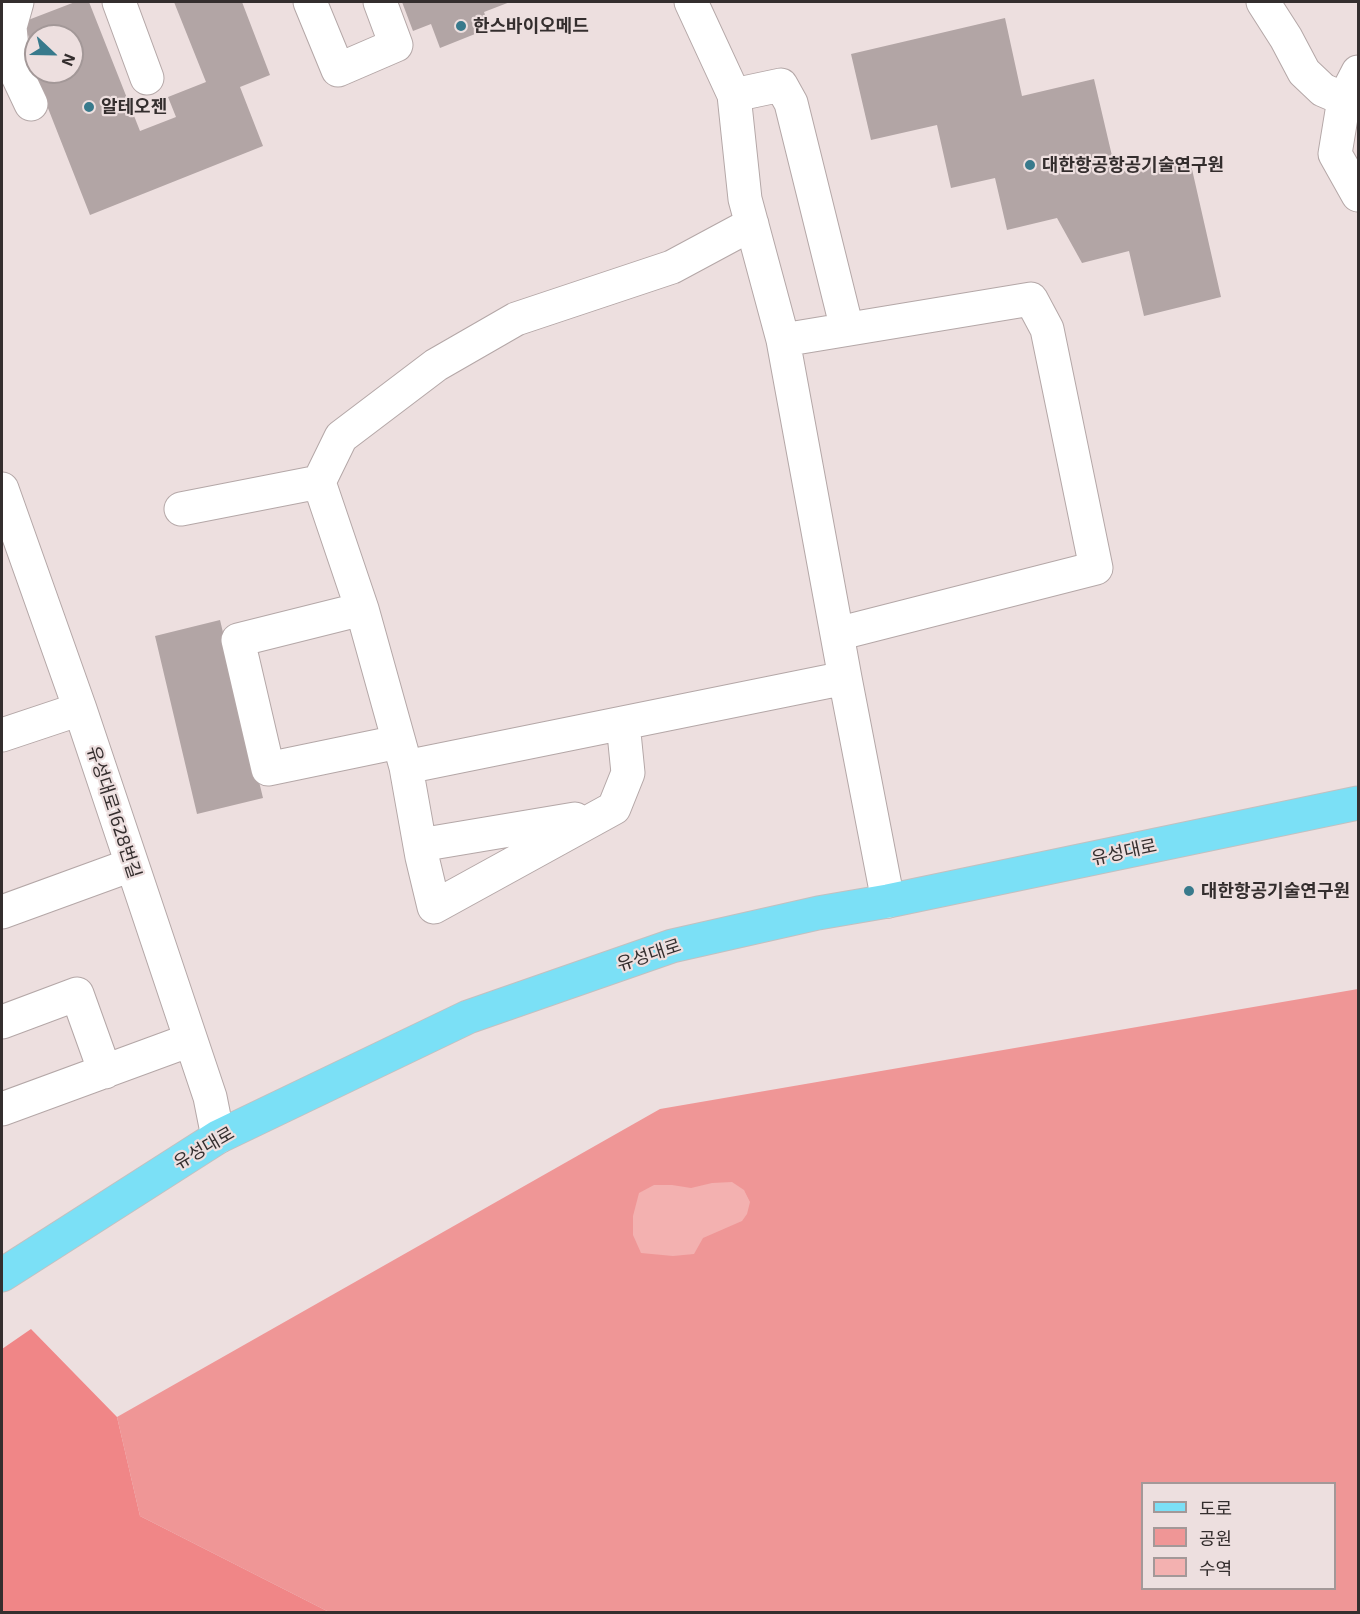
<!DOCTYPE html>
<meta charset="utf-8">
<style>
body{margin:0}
#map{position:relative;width:1360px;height:1614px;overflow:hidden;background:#eddfdf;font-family:"Exo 2","Noto Sans KR",sans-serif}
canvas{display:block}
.frame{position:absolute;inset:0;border:3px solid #342e2e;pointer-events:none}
.legend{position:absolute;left:1141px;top:1482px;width:195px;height:108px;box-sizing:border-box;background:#eddfdf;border:2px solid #a39898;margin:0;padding:8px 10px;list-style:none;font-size:18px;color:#342e2e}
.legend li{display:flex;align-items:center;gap:12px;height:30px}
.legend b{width:30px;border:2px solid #a39898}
.north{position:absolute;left:24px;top:24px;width:60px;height:60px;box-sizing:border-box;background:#eddfdf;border:2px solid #a39898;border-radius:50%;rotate:112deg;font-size:16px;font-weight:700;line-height:24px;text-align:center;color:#342e2e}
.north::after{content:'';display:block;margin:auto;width:21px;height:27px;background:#387a8c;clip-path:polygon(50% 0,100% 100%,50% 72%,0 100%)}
</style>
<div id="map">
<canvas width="1360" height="1614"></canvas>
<div class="frame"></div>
<ul class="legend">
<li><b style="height:8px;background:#7be0f6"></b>도로</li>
<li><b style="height:16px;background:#ef9696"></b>공원</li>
<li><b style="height:16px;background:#f3b1b0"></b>수역</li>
</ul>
<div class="north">N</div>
</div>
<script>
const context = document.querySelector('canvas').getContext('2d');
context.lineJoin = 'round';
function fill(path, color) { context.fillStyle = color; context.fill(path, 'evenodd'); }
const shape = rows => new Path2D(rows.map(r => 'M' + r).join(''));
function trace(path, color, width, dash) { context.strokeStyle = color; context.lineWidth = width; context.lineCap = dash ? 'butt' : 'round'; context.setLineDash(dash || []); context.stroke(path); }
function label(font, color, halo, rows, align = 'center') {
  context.font = font + ' "Exo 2","Noto Sans KR",sans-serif'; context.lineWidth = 4.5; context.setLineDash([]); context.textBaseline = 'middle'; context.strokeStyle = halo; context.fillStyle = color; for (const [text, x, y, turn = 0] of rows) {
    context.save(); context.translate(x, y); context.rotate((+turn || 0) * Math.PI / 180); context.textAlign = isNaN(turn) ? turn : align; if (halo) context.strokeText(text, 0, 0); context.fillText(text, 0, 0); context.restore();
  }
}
const green = shape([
 [1358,989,1358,1612,329,1612,140,1516,117,1417,660,1109],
 [1142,1484,1334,1484,1334,1588,1142,1588]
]);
const forest = shape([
 [31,1329,117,1417,140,1516,329,1612,2,1612,2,1349]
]);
const water = shape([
 [732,1182,744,1190,750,1202,747,1214,742,1221,703,1238,694,1254,673,1256,641,1253,633,1235,633,1216,639,1193,654,1185,672,1185,691,1188,712,1183]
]);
const building = shape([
 [75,2,89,2,140,131,176,117,168,97,206,82,174,2,242,2,270,75,240,87,263,146,90,215,33,70,36,69,36,72,72,72,72,36,36,36,36,55,23,22],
 [402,2,510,2,484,12,490,28,440,48,431,24,413,31],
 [1005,18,1022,96,1094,79,1116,173,1189,156,1221,297,1144,316,1129,251,1082,263,1057,218,1007,230,995,178,951,188,937,125,871,140,851,54],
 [220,620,263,798,197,814,155,636]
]);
const minor = shape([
 [17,2,10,27,14,68,31,104],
 [119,2,147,78],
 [310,2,338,70,396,45,380,2],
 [691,2,734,95,745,199,783,340],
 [1263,2,1286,38,1304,72,1323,90,1344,99],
 [1358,72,1344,99,1335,154,1358,195],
 [734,95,781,85,791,103,847,329],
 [752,224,672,267,516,319,436,365,341,437,319,482,362,609,406,767,845,678],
 [2,489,80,709,210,1097,218,1137],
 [181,509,319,482],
 [362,609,238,640,268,769,398,742],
 [837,634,1096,568,1047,329,1031,299,783,340,845,678,888,901],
 [2,735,80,709],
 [406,767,422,857,434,907,614,808,628,773,623,723],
 [420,845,575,819],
 [2,912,131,865],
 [2,1022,77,994,105,1072],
 [2,1109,190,1040]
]);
const major = shape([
 [2,1275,218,1137,468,1017,672,946,818,913,888,901,1358,803]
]);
const markers = [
 [461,26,6,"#387a8c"],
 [89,107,6,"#387a8c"],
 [1030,165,6,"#387a8c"],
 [1189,891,6,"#387a8c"]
];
const poiNames = [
 ["한스바이오메드",473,26],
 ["알테오젠",101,107],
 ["대한항공항공기술연구원",1042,165],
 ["대한항공기술연구원",1201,891]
];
const streetNames = [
 ["유성대로1628번길",114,812,72],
 ["유성대로",1124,852,-12],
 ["유성대로",649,955,-18],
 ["유성대로",204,1148,-30]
];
fill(green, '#ef9696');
fill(forest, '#f08687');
fill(water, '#f3b1b0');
fill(building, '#b2a5a5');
trace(minor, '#b4a7a7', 35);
trace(major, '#c2c0c0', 35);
trace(minor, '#fff', 33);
trace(major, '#7be0f6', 33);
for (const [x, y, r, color] of markers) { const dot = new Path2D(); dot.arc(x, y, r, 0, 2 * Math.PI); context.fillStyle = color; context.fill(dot); trace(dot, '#eddfdf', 2); }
label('bold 18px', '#342e2e', '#eddfdf', poiNames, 'left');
label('18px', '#342e2e', '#eddfdf', streetNames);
</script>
